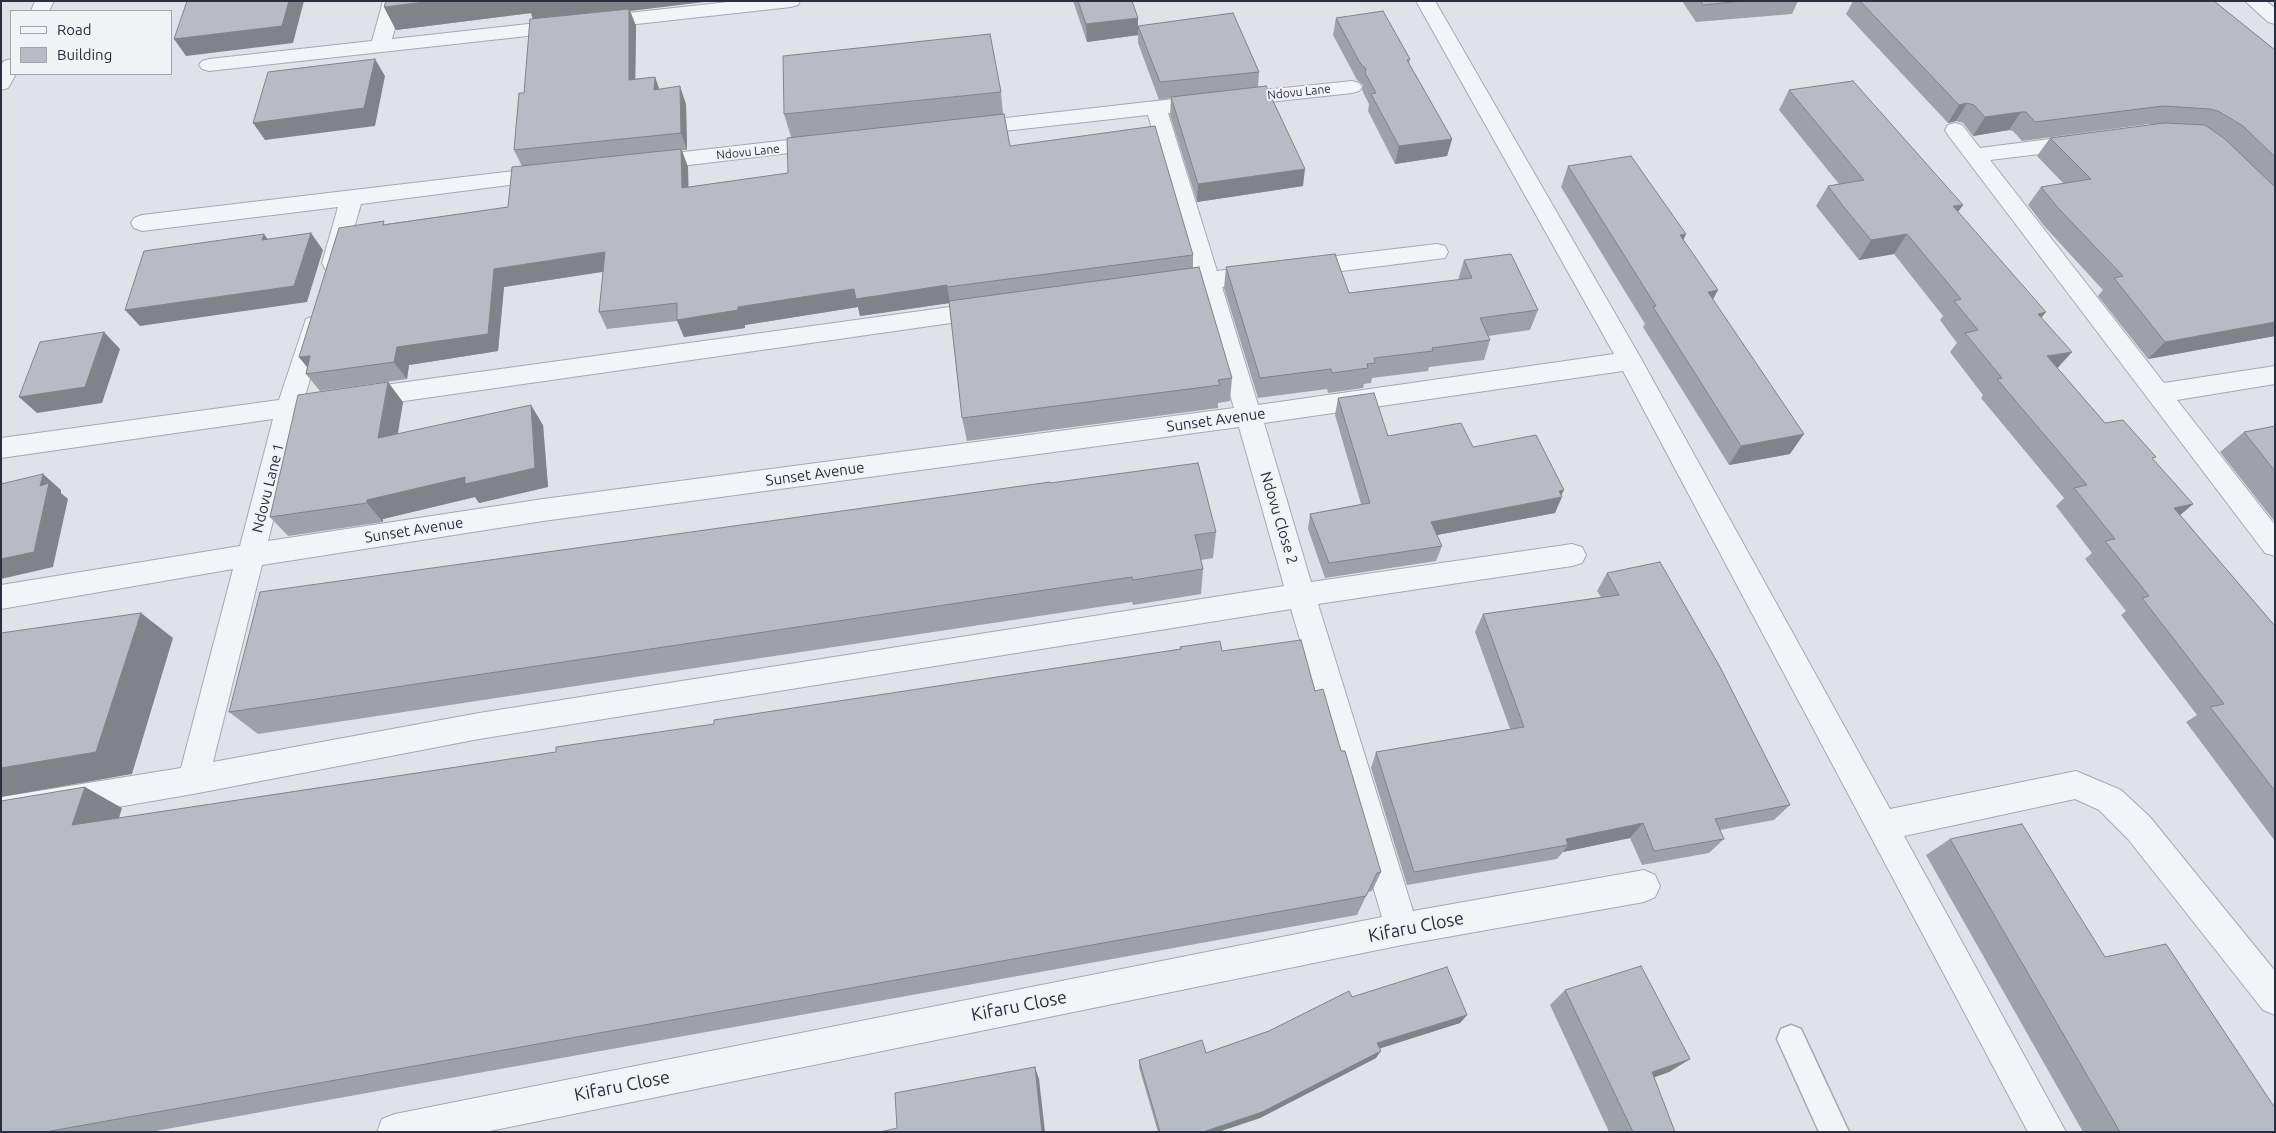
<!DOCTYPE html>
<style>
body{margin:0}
#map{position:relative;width:2276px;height:1133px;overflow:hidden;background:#e1e2e9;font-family:Ubuntu,sans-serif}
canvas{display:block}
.frame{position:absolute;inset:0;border:2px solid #2a2e3f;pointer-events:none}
.legend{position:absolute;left:10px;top:10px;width:162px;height:65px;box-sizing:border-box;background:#f0f2f6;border:1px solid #a1a4ad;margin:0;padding:6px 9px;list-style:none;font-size:15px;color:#2a2e3f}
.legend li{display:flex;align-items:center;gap:10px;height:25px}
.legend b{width:25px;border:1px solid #a1a4ad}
</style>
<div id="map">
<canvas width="2276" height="1133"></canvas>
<div class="frame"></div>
<ul class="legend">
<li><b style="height:6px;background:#f3f4f7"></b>Road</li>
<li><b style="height:14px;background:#b8bbc5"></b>Building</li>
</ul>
</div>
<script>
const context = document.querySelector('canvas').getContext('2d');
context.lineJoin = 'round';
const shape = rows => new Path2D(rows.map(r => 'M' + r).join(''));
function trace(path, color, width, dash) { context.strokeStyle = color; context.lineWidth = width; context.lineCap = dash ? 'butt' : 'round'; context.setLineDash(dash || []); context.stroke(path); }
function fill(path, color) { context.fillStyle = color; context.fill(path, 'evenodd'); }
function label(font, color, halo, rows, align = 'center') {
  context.font = font + ' Ubuntu,sans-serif'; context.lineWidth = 4; context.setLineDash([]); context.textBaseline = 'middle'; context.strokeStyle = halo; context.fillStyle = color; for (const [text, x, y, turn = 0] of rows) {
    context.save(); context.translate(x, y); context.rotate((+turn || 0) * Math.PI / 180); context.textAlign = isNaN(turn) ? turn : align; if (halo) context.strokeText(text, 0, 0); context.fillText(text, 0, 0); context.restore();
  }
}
const service = shape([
 [1791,1025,1801,1029,1849,1132,1819,1132,1777,1039,1781,1029,1791,1025]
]);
const minor = shape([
 [35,1,54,1,49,11,31,11,35,1],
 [383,1,402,1,392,39,737,1,800,1,798,5,791,7,209,71,202,69,199,65,202,61,209,59,372,41,383,1],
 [1416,1,1435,1,1639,355,1890,809,2076,771,2121,790,2150,817,2275,971,2275,1015,2263,1010,2128,839,2099,810,2075,799,1904,836,2066,1132,2028,1132,1623,371,1264,423,1311,582,1572,544,1582,547,1586,555,1582,563,1572,566,1318,604,1413,911,1644,870,1655,875,1660,886,1655,897,1644,902,1402,945,485,1132,377,1132,382,1119,395,1114,1382,917,1291,609,479,739,193,794,1,827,1,797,181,768,233,569,1,609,1,585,240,546,273,419,1,458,1,438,279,400,306,319,314,316,322,319,326,325,305,396,986,302,994,304,998,310,994,316,986,318,299,416,268,541,543,499,1234,408,1199,290,1165,294,1157,292,1153,286,1157,280,1195,274,1148,115,968,135,961,133,958,128,961,123,1156,101,1352,81,1359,83,1362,87,1359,91,1352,93,1168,113,1217,271,1262,265,1270,267,1274,273,1270,279,1262,281,1222,287,1258,405,1614,354,1416,1],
 [1239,427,1284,586,479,713,213,762,262,565,543,521,1239,427],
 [2245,1,2266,1,2275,8,2275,24,2268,22,2245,1],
 [11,59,11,74,16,74,8,88,1,90,1,65,4,61,11,59],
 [1955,123,1962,125,1980,148,2081,135,2088,137,2092,142,2088,147,2081,149,1990,160,2164,383,2275,366,2275,384,2177,400,2275,525,2275,556,2265,553,1948,135,1945,130,1948,125,1955,123],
 [824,136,831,138,835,143,831,148,648,170,640,168,637,163,640,158,648,156,824,136],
 [548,167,556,169,559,174,556,179,361,204,344,263,341,269,333,271,325,269,322,263,338,207,142,231,134,228,131,223,134,218,142,215,548,167],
 [1437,244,1445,246,1448,252,1445,258,1302,276,1294,274,1290,268,1294,262,1302,260,1437,244]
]);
const wall = shape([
 [1073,1,1132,1,1138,35,1087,42],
 [1682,1,1798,1,1792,14,1696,22],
 [1853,1,2214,1,2275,50,2275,336,2148,359,2098,296,2103,290,2045,227,2028,205,2041,187,2063,183,2037,156,2050,138,2155,125,2149,124,2022,141,2013,131,2009,130,1973,136,1963,123,1956,121,1948,123,1846,14],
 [384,7,630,11,636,26,635,79,655,77,659,89,686,104,687,150,682,150,688,167,688,187,788,173,791,137,784,114,1001,92,1003,114,1010,146,1193,255,1193,268,1232,378,1230,401,1218,403,1218,408,967,441,962,418,949,303,860,316,858,307,745,325,745,328,684,337,677,321,607,329,599,312,603,272,504,287,498,351,409,365,407,379,320,391,306,374,307,367,299,357,386,224,508,207,522,166,514,150,538,18,533,19,531,13,396,30],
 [1336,18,1410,59,1409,64,1452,139,1447,156,1395,164,1368,111,1369,104,1362,90,1363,85,1357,80,1333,35],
 [1138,26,1259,72,1258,87,1303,186,1197,202,1170,115,1171,98,1159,100,1138,43],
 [1789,90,1958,212,2041,318,2057,368,2105,423,2153,460,2193,504,2180,515,2275,626,2275,841,2186,722,2197,715,2121,615,2126,611,2085,559,2092,553,2056,506,2064,498,1981,398,1983,395,1950,352,1957,343,1940,320,1943,316,1894,254,1859,260,1832,226,1816,206,1828,186,1839,184,1779,110],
 [1568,166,1686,234,1683,241,1790,454,1729,465,1643,327,1645,324,1561,187],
 [1464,260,1538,310,1530,330,1488,336,1490,340,1484,360,1429,367,1428,371,1372,378,1371,383,1364,384,1363,388,1328,393,1327,389,1258,398,1224,288,1226,267,1349,293,1458,280],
 [1338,398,1388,436,1473,447,1561,495,1555,513,1437,535,1442,546,1436,561,1325,578,1308,529,1310,514,1361,504,1335,415],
 [403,402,397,434,543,425,548,487,479,503,475,497,383,519,383,522,288,536,270,517],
 [2275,426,2275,522,2220,452,2244,432],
 [1050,483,1216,532,1213,558,1201,560,1203,569,1201,594,1133,605,1132,602,258,734,229,712],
 [1607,573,1790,805,1774,820,1720,830,1724,839,1709,853,1642,865,1630,838,1563,852,1557,859,1407,885,1371,768,1376,752,1510,729,1475,632,1483,614,1601,597,1597,591],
 [1180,647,1222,651,1315,691,1341,751,1381,872,1372,891,1368,892,1357,915,150,1132,1,1132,122,808,119,818,556,752,714,724,1180,649],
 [1950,839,2105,957,2275,1132,2083,1132,1926,855],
 [1565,990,1690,1059,1669,1072,1654,1077,1675,1132,1609,1132,1550,1005],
 [1352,997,1467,1015,1460,1023,1380,1048,1376,1058,1260,1118,1218,1132,1158,1132,1139,1067,1139,1060,1206,1053,1269,1031]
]);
const shadedWall = shape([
 [289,1,304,1,293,43,186,56,174,39],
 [432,1,713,1,630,11,636,26,635,98,539,21,538,18,533,19,531,13,396,30,384,7],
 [1138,18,1138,35,1087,42,1086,24],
 [375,59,385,76,375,126,265,140,253,123],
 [655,77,661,94,654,90],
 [680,86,686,104,687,150,681,133],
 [1967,103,1956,121,1948,123,1959,105],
 [2021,112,2009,130,1973,136,1985,117],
 [1452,139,1447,156,1395,164,1399,146],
 [681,149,688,167,689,206,682,188],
 [1305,169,1303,186,1197,202,1198,184],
 [1963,205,1949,225,1953,206],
 [311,233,323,250,307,302,140,326,125,310],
 [264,234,276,251,262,240],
 [1686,234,1676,255,1680,235],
 [1907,234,1894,254,1859,260,1871,240],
 [605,252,613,270,504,287,498,351,409,365,407,379,394,362,397,347,494,269],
 [947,285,950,303,860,316,858,307,745,325,745,328,684,337,677,320,738,307,854,289],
 [1718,290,1707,311,1708,292],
 [2046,312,2030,332,2038,314],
 [2275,322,2275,336,2148,359,2165,342],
 [104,332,120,349,102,403,37,413,19,397],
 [2072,352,2054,372,2047,356],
 [310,356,312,373,299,357],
 [388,382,403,402,394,458,378,438],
 [531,405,543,425,548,487,479,503,475,497,383,519,383,522,367,503,367,500],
 [1804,434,1790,454,1729,465,1741,446],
 [43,474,61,490,61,493,68,499,53,567,1,579,1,559,40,486],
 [1564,490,1560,498,1562,497,1555,513,1426,537,1431,522],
 [2193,504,2171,523,2174,508],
 [141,613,173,638,132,774,1,797,1,768],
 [85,787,122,808,110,845,72,825],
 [1643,823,1630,838,1563,852,1568,845,1566,839],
 [1467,1015,1460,1023,1372,1051,1377,1043],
 [1381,1051,1376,1058,1260,1118,1218,1132,1203,1132],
 [1690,1059,1669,1072,1633,1085,1652,1072],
 [1035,1067,1039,1079,1045,1132,1042,1132]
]);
const building = shape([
 [187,1,289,1,282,26,174,39,187,1],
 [386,1,432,1,384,7,386,1],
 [1078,1,1132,1,1138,18,1086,24,1078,1],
 [1701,1,1743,1,1703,5,1701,1],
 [1860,1,2214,1,2275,50,2275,157,2243,126,2218,111,2210,109,2163,106,2035,122,2026,112,2021,112,1985,117,1974,105,1967,103,1959,105,1860,1],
 [629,9,629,80,655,77,654,90,680,86,681,133,514,150,519,93,524,93,530,19,629,9],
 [1383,11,1410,59,1407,60,1452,139,1399,146,1371,94,1376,93,1365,73,1366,69,1360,63,1336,18,1383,11],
 [1233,13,1259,72,1160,82,1138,26,1233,13],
 [990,34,1001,92,784,114,783,56,990,34],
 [375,59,364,108,253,123,268,72,375,59],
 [1853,81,1963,205,1953,206,2046,312,2038,314,2072,352,2047,356,2105,423,2123,420,2156,457,2152,458,2193,504,2174,508,2275,626,2275,791,2210,707,2224,704,2142,598,2149,596,2105,541,2115,539,2074,488,2087,485,1997,379,2002,378,1965,333,1978,330,1954,301,1961,299,1907,234,1871,240,1843,206,1828,186,1864,180,1789,90,1853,81],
 [1266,86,1305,169,1198,184,1171,97,1266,86],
 [1004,114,1010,146,1155,126,1193,255,947,287,947,285,856,299,854,289,738,307,738,310,677,320,677,303,599,312,605,252,494,269,488,334,397,347,394,362,306,374,310,356,299,357,339,228,384,221,383,225,508,207,512,167,681,149,682,188,788,173,787,138,1004,114],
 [2164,123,2205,125,2225,139,2275,187,2275,322,2165,342,2114,278,2123,276,2059,209,2041,187,2091,179,2050,138,2164,123],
 [1631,156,1686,234,1680,235,1718,290,1708,292,1804,434,1741,446,1653,307,1656,306,1568,166,1631,156],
 [311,233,294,286,125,310,144,251,264,234,262,240,311,233],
 [1335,254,1349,293,1472,278,1464,260,1511,254,1538,310,1480,318,1490,340,1432,348,1433,351,1374,358,1375,363,1367,364,1368,368,1332,373,1331,369,1260,378,1226,267,1335,254],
 [1199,267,1232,378,1218,380,1220,385,962,418,949,301,1199,267],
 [104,332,85,387,19,397,40,342,104,332],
 [388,382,378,438,531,405,535,468,465,484,465,477,367,500,367,503,270,517,298,395,388,382],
 [1374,393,1388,436,1461,423,1473,447,1536,435,1564,490,1559,491,1562,497,1431,522,1442,546,1329,563,1310,514,1370,503,1338,398,1374,393],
 [2275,426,2275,471,2244,432,2275,426],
 [1198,463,1216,532,1195,535,1203,569,1133,580,1132,577,229,712,260,592,1050,482,1050,483,1198,463],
 [43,474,40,486,49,483,34,552,1,559,1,484,43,474],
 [1660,562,1720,667,1790,805,1715,819,1724,839,1654,851,1643,823,1566,839,1568,845,1414,872,1376,752,1524,727,1483,614,1619,595,1607,573,1660,562],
 [141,613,96,752,1,768,1,633,141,613],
 [1301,640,1315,691,1323,689,1341,751,1345,751,1381,872,1377,873,1366,896,45,1132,1,1132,1,801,85,787,72,825,556,752,556,747,714,724,714,720,1181,649,1180,647,1220,641,1222,651,1301,640],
 [2022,824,2105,957,2166,944,2275,1108,2275,1132,2120,1132,1950,839,2022,824],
 [1641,966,1690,1059,1652,1072,1675,1132,1633,1132,1565,990,1641,966],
 [1447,967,1467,1015,1377,1043,1381,1051,1262,1112,1203,1132,1160,1132,1139,1060,1202,1040,1206,1053,1269,1031,1349,991,1352,997,1447,967],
 [1035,1067,1042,1132,880,1132,897,1128,895,1093,1035,1067]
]);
const farStreetnames = [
 ["Ndovu Lane",1299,92,-6],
 ["Ndovu Lane",748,152,-6]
];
const streetNames = [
 ["Sunset Avenue",1216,420,-8],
 ["Sunset Avenue",815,474,-8],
 ["Ndovu Lane 1",268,488,-76],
 ["Ndovu Close 2",1279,518,73],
 ["Sunset Avenue",414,530,-9]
];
const nearStreetnames = [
 ["Kifaru Close",1416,927,-11],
 ["Kifaru Close",1019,1006,-11],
 ["Kifaru Close",622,1086,-11]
];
trace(service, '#a6a8b3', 3);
trace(minor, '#a6a8b3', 2);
fill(service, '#f3f4f7');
fill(minor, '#f3f4f7');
fill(wall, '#9ea1a9');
fill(shadedWall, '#81838a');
fill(building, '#b8bbc5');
trace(building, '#81838a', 1);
label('12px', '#2a2e3f', '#f0f2f6', farStreetnames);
label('15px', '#2a2e3f', '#f0f2f6', streetNames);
label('18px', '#2a2e3f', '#f0f2f6', nearStreetnames);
</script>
